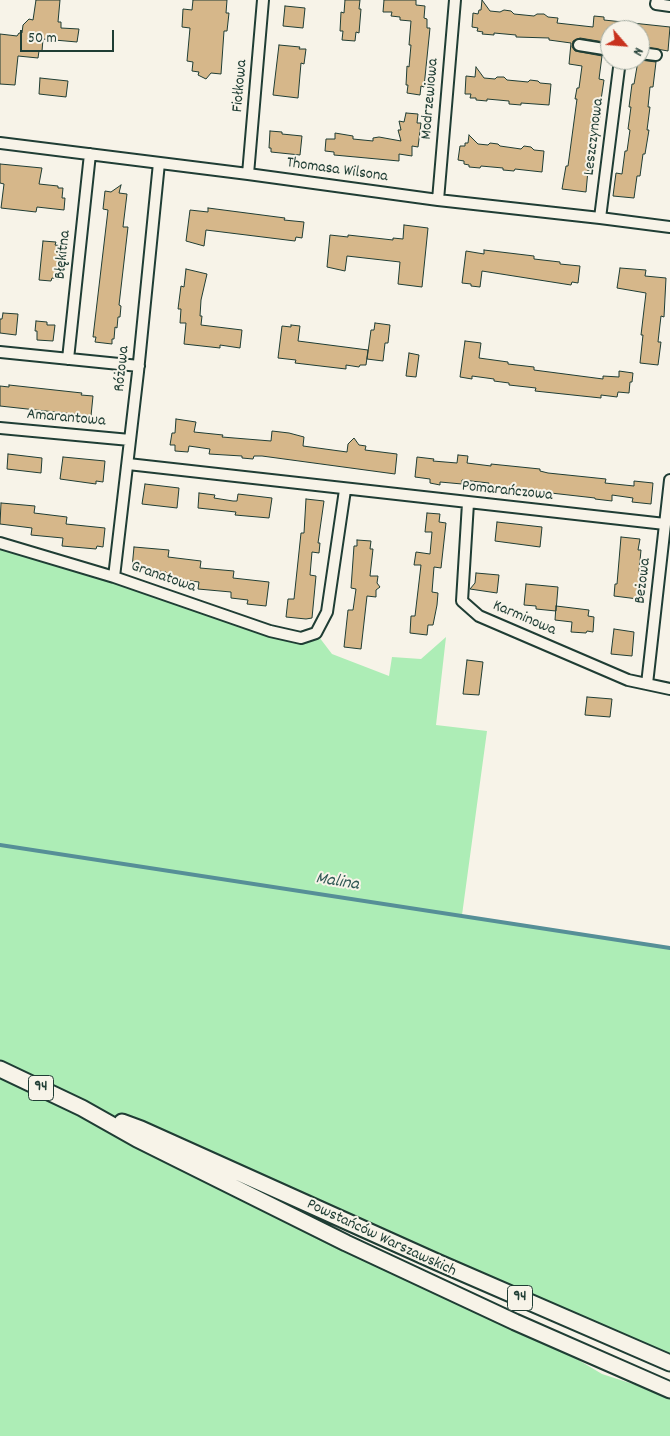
<!DOCTYPE html>
<meta charset="utf-8">
<style>
body{margin:0}
#map{position:relative;width:670px;height:1436px;overflow:hidden;background:#f7f3e8;font-family:Dekko,sans-serif}
canvas{display:block}
.north{position:absolute;left:600px;top:20px;width:50px;height:50px;box-sizing:border-box;background:#f7f3e8;border:1px solid #a1aaa0;border-radius:50%;rotate:117deg;font-size:14px;font-weight:700;line-height:20px;text-align:center;color:#1f3d34}
.north::after{content:'';display:block;margin:auto;width:18px;height:22px;background:#c8321e;clip-path:polygon(50% 0,100% 100%,50% 72%,0 100%)}
.scale{position:absolute;left:20px;top:30px;width:94px;height:22px;box-sizing:border-box;border:2px solid #1f3d34;border-top:0;padding-left:6px;font-size:15px;line-height:18px;white-space:nowrap;color:#1f3d34;-webkit-text-stroke:4px #f7f3e8;paint-order:stroke}
</style>
<div id="map">
<canvas width="670" height="1436"></canvas>
<div class="north">N</div>
<div class="scale">50 m</div>
</div>
<script>
const context = document.querySelector('canvas').getContext('2d');
context.lineJoin = 'round';
function fill(path, color) { context.fillStyle = color; context.fill(path, 'evenodd'); }
const shape = rows => new Path2D(rows.map(r => 'M' + r).join(''));
function trace(path, color, width, dash) { context.strokeStyle = color; context.lineWidth = width; context.lineCap = dash ? 'butt' : 'round'; context.setLineDash(dash || []); context.stroke(path); }
function label(font, color, halo, rows, align = 'center') {
  context.font = font + ' Dekko,sans-serif'; context.lineWidth = 4; context.setLineDash([]); context.textBaseline = 'middle'; context.strokeStyle = halo; context.fillStyle = color; for (const [text, x, y, turn = 0] of rows) {
    context.save(); context.translate(x, y); context.rotate((+turn || 0) * Math.PI / 180); context.textAlign = isNaN(turn) ? turn : align; if (halo) context.strokeText(text, 0, 0); context.fillText(text, 0, 0); context.restore();
  }
}
const green = shape([
 [0,543,289,635,316,633,332,654,389,676,392,657,421,659,446,637,436,725,487,731,462,915,670,948,670,1355,441,1254,371,1231,86,1109,515,1322,602,1374,670,1396,670,1436,0,1436]
]);
const stream = shape([
 [0,845,670,948]
]);
const building = shape([
 [36,0,60,0,58,22,61,22,61,28,79,29,77,42,43,39,42,51,39,51,38,58,18,56,15,85,0,84,0,34,17,36,19,33,22,33,23,25,29,19,33,20,36,0],
 [193,0,227,0,226,13,229,13,227,31,224,31,221,74,211,73,206,79,198,75,199,72,192,71,193,62,187,61,190,28,182,27,183,9,192,10,193,0],
 [345,0,360,0,359,9,361,9,359,33,356,32,355,41,342,40,343,31,340,31,341,12,344,13,345,0],
 [384,0,416,0,416,5,425,6,424,18,427,19,427,28,430,28,424,87,421,86,420,95,407,93,408,85,406,85,407,66,409,67,411,45,409,45,411,21,400,20,400,17,391,16,392,12,383,12,384,0],
 [482,0,490,11,500,12,504,10,511,11,514,14,534,16,537,14,544,14,548,17,558,18,557,23,593,27,594,16,604,17,604,20,670,27,668,51,640,46,640,30,610,30,610,43,580,38,573,41,572,47,575,51,602,56,599,79,604,80,599,113,601,113,599,125,597,125,595,136,594,147,596,147,594,159,592,159,591,170,588,170,586,192,562,189,566,166,568,166,577,99,575,99,577,88,579,88,582,66,569,64,571,43,549,40,549,38,516,37,516,35,494,33,494,35,482,34,483,32,477,31,478,28,472,27,473,13,478,14,479,10,481,10,482,0],
 [285,6,305,8,303,28,283,26,285,6],
 [279,45,300,47,299,49,306,49,304,64,301,63,298,98,273,95,279,45],
 [640,60,656,62,653,87,650,87,648,107,650,107,647,130,649,130,645,154,643,154,640,176,637,176,634,198,613,196,616,173,622,174,625,151,627,151,630,130,628,129,631,107,629,107,632,84,634,84,638,61,640,60],
 [476,67,484,78,495,79,497,77,504,77,507,80,528,82,530,80,538,81,540,83,551,84,549,105,521,103,521,105,509,104,509,101,487,99,487,101,476,100,476,98,470,98,471,94,465,94,466,76,475,77,476,67],
 [40,78,68,81,66,97,39,94,40,78],
 [406,113,418,114,417,123,421,123,418,147,412,146,412,156,399,154,399,161,334,155,334,152,325,151,326,139,335,139,335,133,353,136,353,139,373,141,373,138,379,137,401,141,398,130,401,130,399,121,404,122,406,113],
 [270,131,282,132,282,134,302,136,300,155,271,152,271,148,269,148,270,131],
 [469,135,478,144,488,145,490,143,498,144,500,146,521,149,524,146,531,147,534,150,544,151,542,172,515,169,514,171,503,170,503,168,481,166,480,168,469,167,469,165,464,164,464,161,458,160,460,146,465,146,465,143,468,143,469,135],
 [0,164,42,168,39,184,58,186,58,188,63,188,62,198,65,198,64,210,37,207,36,212,1,208,4,184,0,183,0,164],
 [121,185,119,193,127,194,123,227,128,227,119,305,121,306,120,317,118,317,117,328,115,327,114,339,112,339,112,344,95,342,96,337,93,337,108,210,103,209,105,191,111,192,121,185],
 [208,208,285,218,284,220,304,222,302,238,296,237,295,241,206,230,204,246,186,241,190,210,208,212,208,208],
 [404,225,428,228,422,287,398,284,400,262,347,256,345,271,327,267,330,235,348,237,348,235,393,240,393,238,403,239,404,225],
 [43,241,56,242,55,245,63,246,59,279,52,278,51,281,39,280,43,241],
 [484,250,534,256,534,259,560,262,560,264,580,266,578,283,572,282,571,285,482,271,480,287,471,286,471,284,462,283,466,251,484,254,484,250],
 [620,268,646,270,645,276,666,278,664,317,661,316,658,342,661,342,658,365,640,363,643,335,641,335,646,293,617,288,620,268],
 [186,269,207,274,201,300,200,316,202,316,201,325,242,330,240,348,220,345,220,348,184,344,186,323,180,323,181,309,178,309,181,286,184,287,186,269],
 [3,313,18,314,16,335,0,333,0,319,2,319,3,313],
 [36,321,47,322,47,325,55,325,53,341,37,340,37,331,35,331,36,321],
 [375,323,390,325,388,343,385,343,383,361,367,359,371,330,374,330,375,323],
 [291,325,300,326,298,341,368,350,366,365,360,365,359,367,346,365,346,369,295,363,296,360,278,358,282,326,291,327,291,325],
 [465,341,481,343,479,358,508,362,508,364,534,367,534,370,603,379,603,376,619,377,619,371,633,373,632,382,630,382,629,393,618,392,617,397,601,395,601,398,535,391,536,388,509,385,509,383,494,381,494,379,472,376,472,379,460,377,465,341],
 [409,353,419,355,416,377,406,376,409,353],
 [9,385,82,393,81,395,93,396,91,416,0,406,0,386,9,387,9,385],
 [176,419,196,422,194,432,223,435,222,437,271,441,272,431,289,433,304,437,303,446,347,452,348,444,354,438,359,445,366,446,365,450,397,454,395,474,262,456,254,456,253,459,242,458,242,456,209,454,210,449,189,446,188,452,175,451,175,445,170,445,172,433,175,433,176,419],
 [8,454,42,458,41,473,7,469,8,454],
 [458,455,468,456,467,463,491,466,491,464,540,469,540,471,548,473,606,479,605,483,634,486,634,481,653,483,651,504,632,502,633,498,612,495,612,501,595,499,595,498,489,486,489,483,462,480,462,484,440,482,440,485,430,483,430,479,415,477,417,457,434,459,433,461,457,463,458,455],
 [63,457,105,461,103,482,96,481,96,484,60,479,63,457],
 [145,484,179,488,177,508,142,504,145,484],
 [199,493,215,495,214,498,233,501,237,501,238,494,272,498,269,518,235,515,236,512,198,508,199,493],
 [306,499,324,501,318,543,320,543,319,553,312,552,310,575,316,576,312,618,306,619,286,617,288,599,294,599,301,533,304,533,306,499],
 [1,503,35,506,34,513,67,517,66,524,105,528,103,547,97,546,96,549,62,546,63,538,31,535,32,528,0,524,1,503],
 [427,513,440,514,439,522,446,523,441,568,434,567,432,592,438,593,437,605,433,625,428,625,427,635,410,633,411,616,415,616,421,565,414,565,416,552,430,554,432,532,425,532,427,513],
 [497,522,542,527,540,547,495,541,497,522],
 [621,537,640,539,638,550,641,550,639,571,641,571,638,599,614,596,615,584,617,584,621,537],
 [357,540,371,541,370,549,373,549,370,576,378,576,377,583,380,587,376,590,376,597,367,596,361,649,344,647,348,610,353,610,356,589,351,588,354,546,357,546,357,540],
 [134,547,169,550,168,557,201,561,200,568,234,571,233,578,269,582,266,606,247,604,248,600,231,598,231,592,198,589,199,582,165,578,166,572,132,568,134,547],
 [476,573,499,575,497,593,470,589,475,583,476,573],
 [526,584,558,587,556,611,536,609,536,606,524,605,526,584],
 [556,606,589,610,588,616,594,617,593,632,587,631,586,633,571,632,572,622,555,620,556,606],
 [614,629,634,632,632,656,611,654,614,629],
 [467,660,483,662,479,695,463,694,467,660],
 [587,697,612,699,610,717,585,715,587,697]
]);
const street = shape([
 [657,0,656,4,670,6],
 [579,45,610,50],
 [640,53,656,55],
 [0,143,248,174,438,200,600,218,670,227],
 [248,174,263,0],
 [438,200,455,0],
 [600,218,620,60],
 [0,352,139,366],
 [68,359,90,154],
 [0,428,130,440],
 [128,464,665,524],
 [468,503,462,601,479,616,628,680,670,689],
 [0,543,114,577,270,631,301,638,316,633,327,612,345,490],
 [114,577,138,372,159,163],
 [647,684,670,480]
]);
const primary = shape([
 [0,1069,82,1108,137,1139,346,1243,515,1322,670,1390],
 [122,1122,141,1129,437,1262,670,1363]
]);
const shields = [
 [41,1088,25],
 [520,1298,25]
];
const shieldNames = [
 ["94",41,1088],
 ["94",520,1298]
];
const streetNames = [
 ["Fiołkowa",241,86,-85],
 ["Modrzewiowa",431,99,-85],
 ["Leszczynowa",595,137,-83],
 ["Thomasa Wilsona",337,171,8],
 ["Błękitna",64,255,-84],
 ["Różowa",123,369,-84],
 ["Amarantowa",66,419,5],
 ["Pomarańczowa",507,492,6],
 ["Granatowa",163,578,19],
 ["Beżowa",644,581,-83],
 ["Karminowa",524,619,23],
 ["Powstańców Warszawskich",381,1239,25]
];
const waterNames = [
 ["Malina",337,883,9]
];
fill(green, '#adedb6');
trace(stream, '#568f97', 4);
fill(building, '#d6b78a');
trace(building, '#1f3d34', 1);
trace(street, '#1f3d34', 14);
trace(primary, '#1f3d34', 19);
trace(street, '#f7f3e8', 10);
trace(primary, '#f7f3e8', 15);
for (const [x, y, w] of shields) { const box = new Path2D(); box.roundRect(x - w / 2, y - 12.5, w, 25, 4); context.fillStyle = '#f7f3e8'; context.fill(box); trace(box, '#1f3d34', 1); }
label('bold 15px', '#1f3d34', null, shieldNames);
label('16px', '#1f3d34', '#f7f3e8', streetNames);
label('italic 18px', '#315855', '#f7f3e8', waterNames);
</script>
